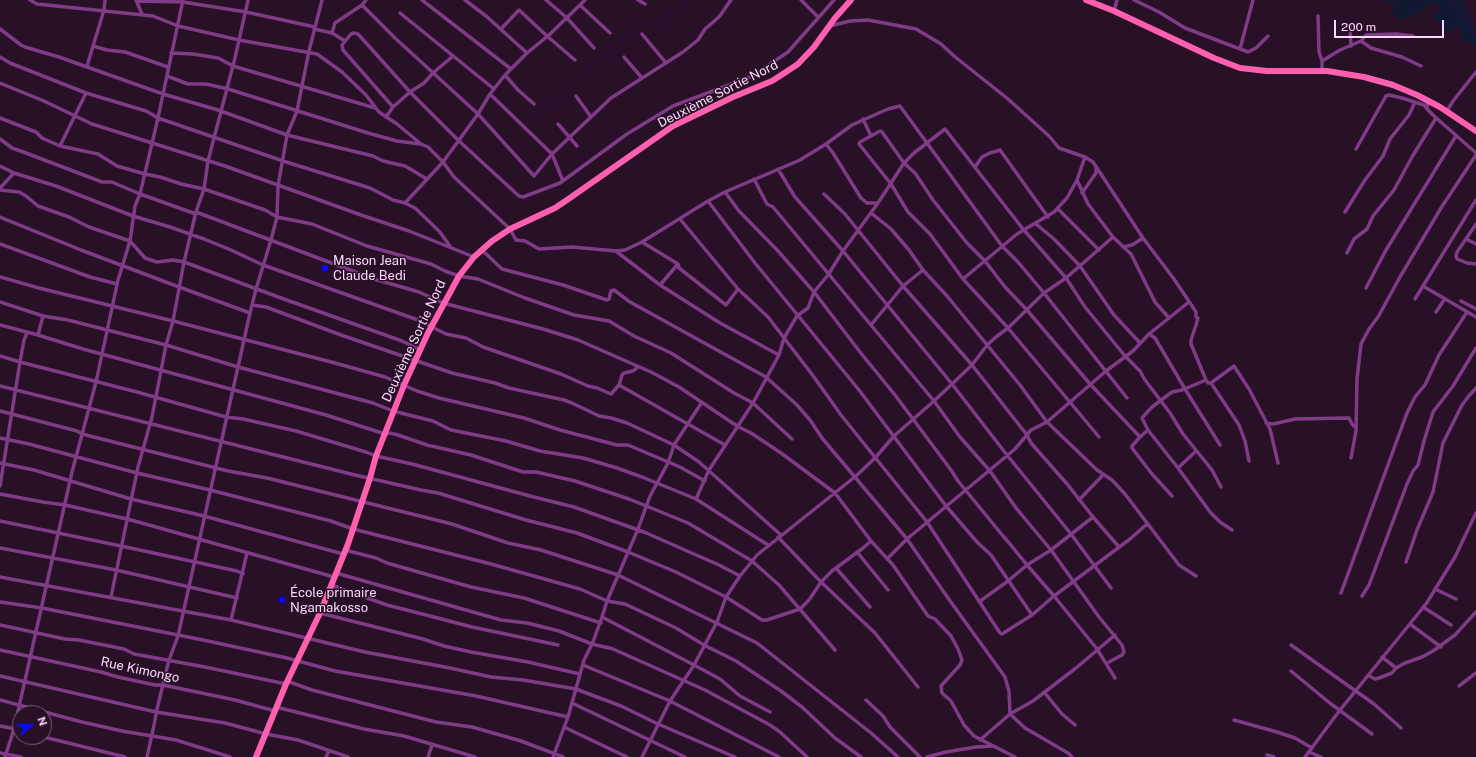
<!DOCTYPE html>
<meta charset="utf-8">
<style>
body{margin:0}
#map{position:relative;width:1476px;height:757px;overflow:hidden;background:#281027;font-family:"Public Sans",sans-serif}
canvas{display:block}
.north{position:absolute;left:12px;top:705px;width:40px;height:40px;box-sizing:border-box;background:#281027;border:1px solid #7e607d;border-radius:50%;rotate:70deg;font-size:11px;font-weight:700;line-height:16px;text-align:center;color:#fed7ff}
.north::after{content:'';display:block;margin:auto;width:14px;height:18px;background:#040bfe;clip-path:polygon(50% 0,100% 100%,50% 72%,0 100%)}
.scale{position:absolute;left:1334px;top:20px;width:110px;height:18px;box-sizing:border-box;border:2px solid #fed7ff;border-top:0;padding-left:5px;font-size:12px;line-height:14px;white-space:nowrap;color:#fed7ff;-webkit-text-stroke:3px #281027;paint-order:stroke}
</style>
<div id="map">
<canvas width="1476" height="757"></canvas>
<div class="north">N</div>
<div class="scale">200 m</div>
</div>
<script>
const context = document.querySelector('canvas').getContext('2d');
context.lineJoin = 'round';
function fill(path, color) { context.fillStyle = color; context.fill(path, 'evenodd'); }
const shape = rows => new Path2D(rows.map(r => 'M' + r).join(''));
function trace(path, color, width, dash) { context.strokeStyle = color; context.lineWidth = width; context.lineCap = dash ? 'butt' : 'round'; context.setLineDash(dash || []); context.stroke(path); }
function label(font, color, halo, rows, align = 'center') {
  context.font = font + ' "Public Sans",sans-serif'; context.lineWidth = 3; context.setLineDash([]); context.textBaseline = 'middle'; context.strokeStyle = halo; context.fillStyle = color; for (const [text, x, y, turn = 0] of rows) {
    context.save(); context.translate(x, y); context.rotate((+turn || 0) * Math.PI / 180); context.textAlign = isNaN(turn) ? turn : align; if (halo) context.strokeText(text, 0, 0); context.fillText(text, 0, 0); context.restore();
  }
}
const green = shape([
 [1381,0,1461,0,1476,31,1476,44,1463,41,1459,27,1445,34,1433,15,1441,9,1433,2,1409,18,1397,20,1392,12,1395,5]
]);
const stream = shape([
 [1451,0,1470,31,1476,34],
 [536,119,564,90,582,78,594,61,622,42,626,30,635,24,645,21,659,25,668,12,681,13,681,4,689,0]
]);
const minor = shape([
 [30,0,37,4,153,16,178,26,239,40,317,54,342,72,366,95,379,112,397,124,421,144,428,147,443,162,454,177,510,229,516,240,525,241,539,249,572,247,616,251,625,250,642,242,708,201,725,192,800,160,826,144,852,125,888,109,900,106,1002,246,1018,262,1044,293,1127,398],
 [136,0,142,14],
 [422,0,511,69],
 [465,0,486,16,527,53],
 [546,0,567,18,594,48],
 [638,0,645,4],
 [801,0,818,17],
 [1134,0,1159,12,1185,28,1248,52,1256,48,1268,36],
 [136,1,183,2,246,12,315,27],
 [362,5,395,38,478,114,534,176,552,154,611,98,683,52,698,40,705,29,719,17,731,0],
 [580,5,610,33],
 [1114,11,1117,0],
 [400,13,494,89],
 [1318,16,1319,52,1322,61,1322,71],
 [830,26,850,21,868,20,916,29,941,44,954,56,1008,99,1049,136,1059,148,1085,157,1093,162,1143,238,1174,279,1196,312,1196,317,1198,318,1196,325,1191,340,1191,344,1206,380,1208,383,1211,383,1239,425,1245,441,1249,461],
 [1350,26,1351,46],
 [0,29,21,45,25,47,59,57,163,94,218,110,287,135,373,156,383,161,405,166,427,179],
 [314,29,332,33,335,23,362,5,366,0],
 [501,29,519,10,547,36,575,60],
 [332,33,345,41],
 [642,34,666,63],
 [1361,41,1371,48,1402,57,1421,66],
 [93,46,107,50,125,52,168,67],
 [1240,49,1253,0],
 [171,53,193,54,218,58,233,66,375,108],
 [0,57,10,63,86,93,146,111,158,118,283,161,370,188,393,200,405,203,415,208,439,231,450,246],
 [624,57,642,78],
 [1322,61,1340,50,1361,41,1366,35,1396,34,1413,36],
 [87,66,104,10,105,0],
 [505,75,518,90,534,104],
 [167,76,188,84,206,84,228,89,368,133,397,141,420,144],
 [0,83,44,101,92,124,225,166,361,215,409,231,474,257],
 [490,94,552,154,563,181],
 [576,96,591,117],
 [1428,101,1427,109,1434,116,1476,153],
 [393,107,343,50,342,45,351,34,354,33,358,34,410,92,459,141,519,196,523,197,560,183,627,134,673,106,750,77,763,69,788,52,834,0],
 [1447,111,1453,101,1476,72],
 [386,117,393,107,410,92,424,83,433,73,453,56],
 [0,118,36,132,42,138,60,146,98,154,117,166,145,174,160,177,181,184,204,189,265,210,277,217,312,224,367,246,431,264,445,271,459,276,478,279,525,298,574,315,609,321,634,336,671,353,734,393,753,403,792,439],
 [863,119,871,136],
 [558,124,577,146],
 [0,139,12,148,26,153,102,182,112,182,140,194,196,214],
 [826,144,833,153,861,198,867,203,878,203],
 [60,146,86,93],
 [1356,149,1386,96,1389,95,1402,98,1424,105,1427,109],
 [0,166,14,173,56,186,133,216,170,227,204,239,231,250,263,265,418,320,446,334,466,338,483,347,561,374,588,386,597,388,611,394,619,385,725,445],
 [975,167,982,157,990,153,1000,150,1048,217],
 [778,169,795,197,843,251,952,384,1007,455,1071,534,1111,588],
 [754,179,767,204,773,207,934,401,960,437,990,471,1016,508,1051,550,1099,617,1122,645,1124,652,1122,655,1109,662],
 [1077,180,1088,204,1113,237,1131,254,1155,302,1169,318],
 [0,188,14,173],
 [0,190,19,192,26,196,38,206,69,217,89,227,130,241,145,258,157,262,173,260,184,262,281,298,402,341,421,350],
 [725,192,739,211,778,251,814,292,860,352,895,395,951,470,958,481,1003,536,1010,544,1027,565,1054,596,1097,649,1115,678],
 [1082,193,1096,173,1096,169],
 [824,194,845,214,903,286,972,365,1027,435,1031,443,1068,485,1093,517,1119,547],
 [708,201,755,263,859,390,946,506,977,542,991,555,1032,615],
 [405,203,443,162,478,114,490,94,505,75,527,53,549,35,585,0],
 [1058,209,1099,250],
 [196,212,374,279,419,292,443,303,543,329,578,340,651,372,679,387,737,426,751,433,781,453,835,493,871,541,893,565,928,616,935,619,951,636,958,649,962,660,960,665,941,686,942,693,951,701,964,725,974,736,1015,757],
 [1345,212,1365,180,1383,156,1390,139,1409,115,1415,102],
 [871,213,891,229,909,250,923,270,947,296,1020,385,1047,422,1097,470,1112,480,1125,494,1179,565,1196,576],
 [0,217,81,250,179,287,250,313],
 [680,219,738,289,768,317,814,377,841,415,927,522,1000,633,1002,634,1032,615,1054,596,1130,539,1147,524],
 [1036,224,1054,239,1080,266,1114,315,1140,343],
 [1466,239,1476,224],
 [642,242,678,264,679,268,726,305,738,289],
 [0,244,90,277,117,284],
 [1476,244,1466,239,1457,252,1456,256,1457,259,1467,263,1476,264],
 [1123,247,1132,245,1143,238],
 [482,250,502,269,563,285,607,300,609,299,611,291,614,290,630,302,766,377,797,405,810,420,822,438,907,539,948,598,1005,677,1009,691,1010,714,1025,728,1068,753,1072,757],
 [617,252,660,285,720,323,779,355],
 [1347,253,1354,239,1367,229,1373,216,1394,190,1412,157,1436,118],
 [0,277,39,288,173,321,335,363,385,377,417,391,439,398,524,418,560,430,617,445,628,445,680,467,705,481],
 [963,279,1017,234,1054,212,1067,198,1077,180,1085,157],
 [660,285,678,264],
 [1423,286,1476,317],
 [1366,288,1386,250,1456,136],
 [1415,299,1476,200],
 [1461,301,1476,309],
 [0,302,43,316,68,320,166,345,238,367,373,403,393,411,433,421,451,430,506,441,540,451,583,458,617,468,642,477,696,499,768,545],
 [252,305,266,307,341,335,452,373,495,383,509,388,564,400,572,403,599,416,611,418,627,423,674,445,699,462,781,535],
 [1436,312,1444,300],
 [0,325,38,335,83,349,326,415,385,434,390,433,398,435,427,445,471,455,523,472,536,472,575,481,629,499,688,523,752,561,779,585,835,650],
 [871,325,903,286,923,270],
 [1149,334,1155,338,1185,389,1220,445],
 [38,335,43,316],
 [0,356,20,362,137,392,226,417,243,419,296,431,366,452,376,456,412,464,530,496,574,507,644,532,719,565,740,576],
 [1206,380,1182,390,1172,392,1152,407,1142,418,1148,430,1178,468,1210,512,1220,522,1232,530],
 [1211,383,1234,366,1249,389,1270,429,1278,463],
 [619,385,622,375,624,373,633,371,638,367],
 [0,386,355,475,421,490,438,493,526,520,577,533,628,552,676,572,726,597,762,620,767,620,800,609,809,600,821,582,832,571,863,548,871,541],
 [0,411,77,431,82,434,228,471,267,478,452,524,508,543,541,550,618,575,757,643,871,733,898,757],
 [1266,423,1273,424,1295,419,1349,418,1352,424,1355,427],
 [1148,430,1140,437,1132,446,1132,448,1152,474,1172,496],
 [1099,437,1008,328,963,279,930,234,908,212,891,184,859,144,860,142,880,131,882,132,904,163,915,173,933,200,967,243,985,261,1005,287,1026,309,1090,384,1140,437],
 [0,438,29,444,137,473,210,490,331,521,353,529,491,564,580,589,607,601,625,604,676,628,704,645,736,661,781,691,802,707,835,738,861,757],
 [1351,458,1356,431,1357,379,1361,344,1369,329,1378,317,1400,277,1441,208,1476,155],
 [0,463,34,470,131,499,204,516,343,554],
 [1178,468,1196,451],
 [0,486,20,362,24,340,27,333],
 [0,494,43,502,65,505,131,520,334,577],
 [696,499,709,470,753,403,779,355,784,338,797,316,808,308,814,292,828,275,843,251,878,203,904,163,914,153,945,129,1023,229,1066,278,1085,307,1125,356,1140,371,1145,380,1170,413,1183,434,1212,470,1221,487],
 [1079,500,1103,475],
 [0,521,121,546,237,571,243,574],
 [778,537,821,582,875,633,918,687],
 [0,548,116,570,237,598],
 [345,550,376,558,387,563,471,587,524,598,601,623],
 [857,552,888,590],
 [887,559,907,539,1015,449,1031,430,1047,422,1106,371,1133,351,1149,334,1189,302],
 [1406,562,1417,530,1433,492,1443,443,1462,405,1468,397,1476,388],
 [836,568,870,607],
 [336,573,501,620,527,623,559,631,592,644,613,649,705,690,770,725,780,732,807,757],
 [0,577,231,620,365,652,450,668,491,677,523,680,576,689,621,706,658,724,735,757],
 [331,585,387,605,430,616,472,627,558,645],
 [1435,589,1456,599],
 [1341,593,1407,413,1415,397,1425,385,1439,355,1467,312],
 [1362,596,1369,585,1407,484,1413,471,1418,465,1424,441,1433,412,1453,386,1476,348],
 [111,597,138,467,152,417,166,345,173,321,184,262,196,212,204,189,208,161,235,58,248,0],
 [0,602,42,608,203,640,287,658,335,671,476,696,568,717],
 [979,602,1008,581,1027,565,1051,550,1093,517],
 [1423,607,1451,625],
 [320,613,423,639,444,646,471,652,528,662,580,674],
 [602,617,694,665,720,679,740,696,770,712],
 [231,620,247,553],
 [1410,624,1441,647],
 [0,625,65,639,79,640,124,649,134,654,205,667,286,684],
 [1291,645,1374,704,1401,728],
 [0,650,101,672,118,677,155,685,163,685,235,700,275,711],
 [1382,657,1396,668],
 [583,665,670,701,779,757],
 [1291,671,1331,704,1372,734],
 [1368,675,1375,679,1379,678,1392,673,1396,668,1405,663,1422,657,1433,651,1455,635,1476,612],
 [0,676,156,712,225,723,266,734,298,740,348,757],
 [287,681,312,690,436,722,472,727,521,741,563,757],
 [1459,686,1476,673],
 [1044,692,1062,714,1075,725],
 [0,700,82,722,122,731,176,740,230,757],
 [866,700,883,716,890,727,920,757],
 [572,703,685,757],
 [276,707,364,729,404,736,475,757],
 [1234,720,1277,732,1295,738,1312,748],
 [0,726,20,730],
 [564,727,627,757],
 [44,737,125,757],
 [980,740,1010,714,1033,701,1076,668,1115,635],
 [1309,752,1321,757],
 [0,753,21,757],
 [1267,755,1274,757],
 [5,757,14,729,72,472,96,382,118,280,130,241,135,206,140,194,158,118,183,0],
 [147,757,154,725,157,709,169,660,178,636,250,313,256,289,271,240,277,217,278,186,287,135,297,111,309,51,322,0],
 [326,757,329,751],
 [428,757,432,745],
 [553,757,568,717,584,660,593,642,602,617,607,601,638,529,650,496,668,463,674,445,702,402],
 [642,757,670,701,694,665,717,622,726,597,740,576,757,555,856,476,875,458,894,436,934,401,972,365,988,344,996,337,1008,328,1044,293,1066,278,1113,237],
 [927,757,946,752,976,747,993,746],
 [1305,757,1340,710,1426,604,1455,557,1476,513]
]);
const primary = shape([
 [1086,0,1114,11,1214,58,1240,68,1267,71,1327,71,1364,77,1393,85,1417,95,1440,107,1476,131],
 [256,757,286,684,320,613,348,544,370,478,376,456,404,385,428,333,459,276,474,257,492,241,510,229,555,208,567,200,673,126,733,97,772,81,789,70,798,64,814,47,835,18,851,0]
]);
const markers = [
 [325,268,4,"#040bfe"],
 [282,600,4,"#040bfe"]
];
const streetNames = [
 ["Deuxième Sortie Nord",718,94,-27],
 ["Deuxième Sortie Nord",414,341,-65],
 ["Rue Kimongo",140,670,12]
];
const poiNames = [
 ["Maison Jean",333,261],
 ["Claude Bedi",333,276],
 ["École primaire",290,593],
 ["Ngamakosso",290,608]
];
fill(green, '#131832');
trace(stream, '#290b47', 1);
trace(minor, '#803b87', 3.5);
trace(primary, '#fe5faf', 6);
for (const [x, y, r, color] of markers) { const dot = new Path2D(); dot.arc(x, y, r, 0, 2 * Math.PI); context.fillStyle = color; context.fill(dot); trace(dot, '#281027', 1.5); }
label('13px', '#fed7ff', '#281027', streetNames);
label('13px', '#fed7ff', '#281027', poiNames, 'left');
</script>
